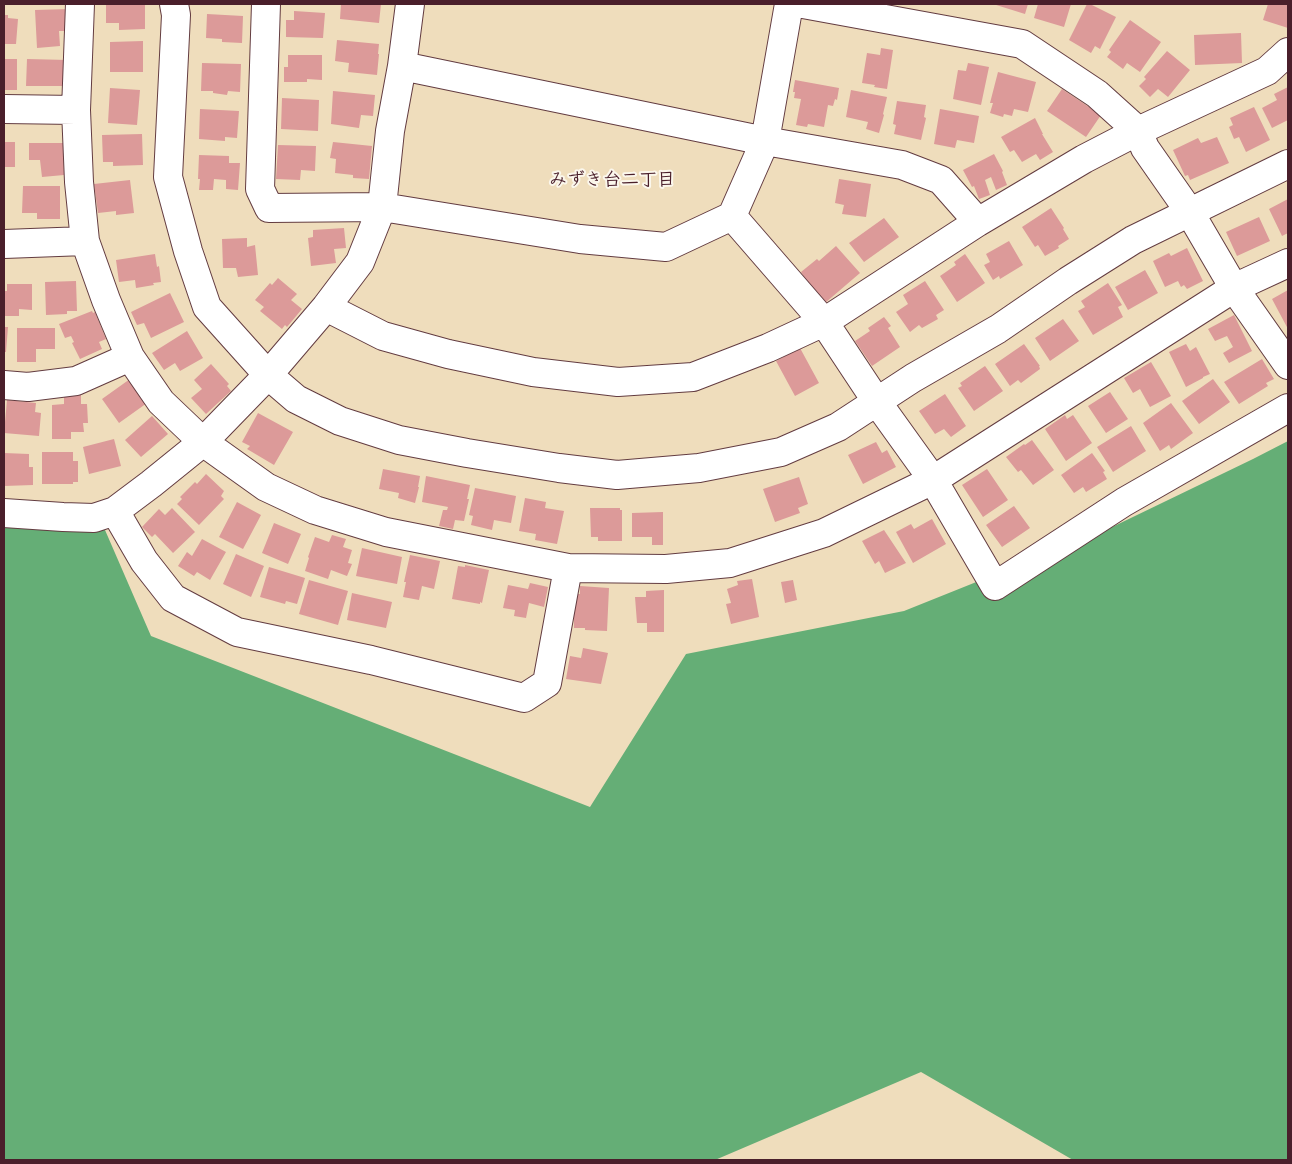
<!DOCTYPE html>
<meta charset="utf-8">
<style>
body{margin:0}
#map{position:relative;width:1292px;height:1164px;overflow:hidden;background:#efddbc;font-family:Mali,sans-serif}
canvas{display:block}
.frame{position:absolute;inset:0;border:5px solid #4a1f2b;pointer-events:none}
</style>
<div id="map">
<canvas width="1292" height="1164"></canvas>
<div class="frame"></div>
</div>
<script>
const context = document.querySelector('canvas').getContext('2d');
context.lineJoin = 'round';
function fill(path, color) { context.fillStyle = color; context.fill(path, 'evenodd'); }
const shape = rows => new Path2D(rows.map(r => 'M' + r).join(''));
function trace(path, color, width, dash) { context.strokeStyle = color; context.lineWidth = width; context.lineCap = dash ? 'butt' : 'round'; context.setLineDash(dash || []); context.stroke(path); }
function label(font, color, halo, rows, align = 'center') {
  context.font = font + ' Mali,"Klee One",sans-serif'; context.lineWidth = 4; context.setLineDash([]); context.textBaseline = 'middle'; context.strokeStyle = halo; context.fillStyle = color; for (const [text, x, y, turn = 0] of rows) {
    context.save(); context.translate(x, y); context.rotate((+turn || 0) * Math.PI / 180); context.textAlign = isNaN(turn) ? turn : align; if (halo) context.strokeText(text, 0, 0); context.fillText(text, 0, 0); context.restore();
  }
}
const forest = shape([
 [1288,441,1288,1160,1073,1160,921,1072,715,1160,4,1160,4,527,105,530,151,636,590,807,686,654,904,611,1106,530,1253,459]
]);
const building = shape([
 [106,4,145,4,145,29,119,30,119,23,106,23],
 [341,4,381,4,379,23,340,19],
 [993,4,1028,4,1025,14],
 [1038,4,1071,4,1064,27,1034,18],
 [1087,4,1090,4,1116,17,1100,49,1095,46,1091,53,1069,40],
 [1268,4,1288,4,1288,28,1263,20],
 [69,9,70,31,59,31,60,46,37,48,35,10],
 [294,11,325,13,323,38,286,37,286,20,294,20],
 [207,14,243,16,242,43,222,42,222,39,206,38],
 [4,15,8,15,8,18,18,19,16,44,4,44],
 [1130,20,1161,42,1140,72,1127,63,1123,69,1107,57,1111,52,1109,50],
 [1241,33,1242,63,1195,65,1194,35],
 [337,40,379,44,378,54,379,54,377,75,348,72,349,63,335,61],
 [143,41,143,72,110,72,110,42],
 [881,48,893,50,887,89,874,87,875,85,862,83,867,53,880,55],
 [1167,51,1190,70,1168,97,1158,89,1150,97,1139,86,1146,79,1144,77],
 [288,55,322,55,322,80,307,79,307,82,284,82,284,67,288,67],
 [4,59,17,59,17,90,4,90],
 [27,59,68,60,67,86,26,86],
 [202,63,241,64,240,92,228,91,227,95,213,93,213,91,201,91],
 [968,63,989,67,981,105,953,99,958,70,966,71],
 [998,72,1036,82,1028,112,1014,109,1012,116,1004,114,1003,117,990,113,993,103,990,103],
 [795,80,839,88,837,100,835,99,833,106,828,105,824,127,808,124,807,127,796,125,801,99,794,98,795,92,793,92],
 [1288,87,1288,120,1272,128,1262,108,1277,100,1274,94],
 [110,88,140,90,137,125,108,123],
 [1062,89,1101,115,1086,137,1047,111],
 [851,90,887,97,883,114,884,115,879,133,866,129,868,122,846,117],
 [333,91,375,95,373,116,361,115,359,128,331,124],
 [282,98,319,100,318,131,281,129],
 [897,101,926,105,924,117,926,118,921,140,894,134,896,125,893,124],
 [1254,107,1270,140,1246,152,1239,137,1234,139,1229,127,1233,125,1230,118],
 [200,109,239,111,237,138,225,137,225,141,199,139],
 [940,109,979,116,974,143,957,140,955,148,934,144],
 [1035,118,1043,134,1042,134,1053,152,1040,160,1036,154,1022,162,1014,150,1010,152,1001,137],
 [142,134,143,165,113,166,113,162,103,162,102,135],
 [1217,137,1229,163,1190,180,1188,175,1185,176,1173,150,1198,138,1201,143],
 [4,142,15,142,15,167,4,167],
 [333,142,372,146,369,179,353,178,353,175,335,173,336,159,330,158],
 [29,143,63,143,64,175,42,177,40,160,29,160],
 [278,145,316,146,315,171,301,170,300,180,276,179],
 [994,154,1003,171,1002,172,1007,185,996,190,991,177,985,180,990,195,979,199,974,186,972,187,963,170],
 [199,155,229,156,229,163,240,163,238,190,226,189,226,180,214,179,213,190,199,190,200,179,198,179],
 [839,179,871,184,866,217,842,214,844,205,835,203],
 [130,180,134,213,116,215,116,211,98,213,94,184],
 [23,186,60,186,60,219,37,219,37,213,22,213],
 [1288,199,1288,233,1282,236,1269,209],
 [1051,208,1064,228,1063,229,1069,239,1058,246,1059,248,1045,256,1038,245,1035,247,1022,227],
 [1259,217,1270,241,1237,256,1226,232],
 [884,218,899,237,864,262,849,243],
 [344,228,346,248,334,249,336,263,311,266,308,238,313,237,313,230],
 [247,238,247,247,255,245,258,275,238,277,236,268,223,268,222,239],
 [1009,241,1023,265,1000,279,999,276,993,280,984,265,990,262,986,254],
 [836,246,860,273,825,303,802,275,803,275,801,272,817,259,819,261],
 [1187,248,1203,281,1187,289,1184,285,1181,287,1178,281,1165,287,1153,261,1169,253,1171,256],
 [155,254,157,267,159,266,161,282,153,283,154,285,136,288,135,280,119,282,116,260],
 [965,254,985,283,957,302,940,276,956,265,954,262],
 [1145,270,1158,293,1128,310,1115,287],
 [278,278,297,294,291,300,302,309,287,327,285,325,282,329,260,311,264,307,255,300,270,283,272,285],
 [76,281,77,311,67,311,67,314,46,315,45,282],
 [925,281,944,310,936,315,938,319,922,328,919,325,910,332,896,312,908,304,903,295],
 [1108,283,1122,305,1118,307,1123,317,1093,335,1078,311,1085,307,1081,301],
 [7,284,32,284,32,310,19,309,19,316,4,316,4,291,7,291],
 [1288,290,1288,329,1272,299],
 [170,293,184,322,151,338,144,323,137,325,131,312],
 [92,311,93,313,95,312,106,339,99,342,102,349,80,359,72,343,74,342,71,336,65,338,59,324],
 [1234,315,1252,351,1229,363,1223,353,1233,347,1227,336,1215,341,1208,329],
 [884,317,891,326,888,328,900,347,872,366,855,341,870,331,868,328],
 [1063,319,1079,341,1050,361,1035,338],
 [4,327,8,327,6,352,4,352],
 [17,328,55,328,55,349,36,349,36,362,17,362],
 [187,331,203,358,180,371,175,363,164,370,152,353],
 [1024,344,1040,366,1039,366,1040,369,1021,383,1018,380,1010,386,995,364],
 [1186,344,1190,351,1196,347,1210,374,1203,377,1203,378,1186,387,1169,352],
 [800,348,819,383,795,396,776,361],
 [1262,359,1274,379,1266,383,1268,386,1239,404,1224,382],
 [1151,362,1171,396,1150,407,1140,389,1133,393,1124,378],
 [211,364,229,384,227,386,231,391,206,414,191,398,202,389,194,380],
 [985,366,1003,391,974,411,958,388,962,386,960,383],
 [130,379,147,403,119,423,102,399],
 [1213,379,1230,402,1199,424,1182,401],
 [1110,392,1128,419,1106,433,1088,406],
 [945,394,966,426,951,437,944,429,935,434,919,411],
 [81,395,81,404,87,404,88,423,83,423,84,432,71,432,71,439,52,439,52,405,64,404,64,396],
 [7,400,36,403,35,412,41,413,39,436,4,433],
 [1171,403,1193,433,1171,449,1169,445,1160,451,1143,423],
 [258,413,293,432,274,465,247,449,250,446,242,442],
 [1065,415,1067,419,1073,415,1092,443,1066,461,1045,429],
 [152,416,168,434,141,457,125,440],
 [1131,426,1146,451,1113,472,1097,447],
 [114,439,121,466,89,474,83,447],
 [1032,440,1054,470,1033,485,1021,470,1018,472,1006,457,1024,444,1025,445],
 [876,442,882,453,887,450,896,467,863,484,848,455],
 [42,452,73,452,73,461,78,461,78,482,73,482,73,484,42,484],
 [4,453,29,454,29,467,33,467,33,485,4,486],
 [1092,453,1105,471,1103,472,1107,479,1086,492,1083,487,1074,493,1061,475],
 [383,469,420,476,418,487,419,487,415,503,398,498,399,493,379,489],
 [987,469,1008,500,983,517,962,485],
 [206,474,224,491,221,496,224,499,199,525,177,504,182,499,180,497,195,482,197,484],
 [426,476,470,485,467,499,469,499,464,521,455,520,453,529,439,526,443,510,447,510,448,507,422,502],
 [799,477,808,504,798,508,800,513,775,522,763,489],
 [475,488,516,496,511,523,494,520,492,530,471,525,473,516,469,515],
 [525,498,546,502,545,508,564,511,557,544,535,540,536,534,519,531],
 [237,502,261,515,243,549,219,537],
 [1014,506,1030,528,1002,547,986,525],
 [172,508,195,532,173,553,155,534,152,537,142,527,159,509,165,515],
 [590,508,620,508,620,510,622,510,622,541,598,541,598,537,591,537],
 [663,512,663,545,652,545,652,537,632,537,632,513],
 [932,519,946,544,913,563,896,532,911,524,914,529],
 [274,523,301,534,288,564,262,553],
 [884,530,906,563,885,573,879,561,875,564,862,541],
 [332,535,346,539,343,547,352,550,348,563,352,564,347,576,331,570,328,579,305,571,309,558,308,557,315,537,329,542],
 [202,539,226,552,210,580,197,572,194,576,178,566,187,552,192,556],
 [362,548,402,557,397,584,356,576],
 [236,554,264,566,251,597,223,584],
 [410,555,440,561,434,589,422,586,419,600,403,597,406,582,404,582],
 [465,565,489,570,482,603,480,602,480,604,452,599,458,566,465,567],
 [269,567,305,578,297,604,286,601,285,604,260,597],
 [752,579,759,617,731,624,726,604,731,603,727,589,738,585,737,581],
 [309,580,348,591,338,625,299,614],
 [793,580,797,600,785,603,781,582],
 [530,583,548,587,544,607,529,603,526,618,514,616,515,610,503,608,508,585,528,589],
 [580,586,609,588,607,631,585,630,585,628,574,628,574,594,580,594],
 [664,590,664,632,647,632,647,623,637,623,635,597,646,597,646,591],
 [352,593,392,602,386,628,347,620],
 [583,648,608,653,601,684,566,679,570,656,581,658]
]);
const minor = shape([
 [174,4,176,15,168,177,188,251,207,307,268,375,296,399,340,421,399,440,467,453,559,468,617,475,699,468,781,452,838,427,913,378,998,329,1068,281,1133,240,1288,164],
 [410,4,402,66,390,131,382,207,580,239,666,247,732,216,824,322,877,402,933,480,995,586,1124,502,1288,408],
 [803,4,1022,44,1097,94,1138,131,1145,148,1189,211,1234,288,1288,365],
 [402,66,765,141,902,165,941,180,978,222],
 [4,109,76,110,79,182,85,241,106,300,130,357,161,402,203,442,266,487,315,510,386,532,568,568,666,569,730,563,824,533,933,480,1234,288,1288,263],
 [76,110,80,4],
 [732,216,765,141,789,4],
 [4,244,85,241],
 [326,307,383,336,448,354,533,372,618,382,693,377,768,348,824,322,978,222,1084,159,1138,131,1267,71,1288,52],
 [4,385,28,387,76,381,130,357],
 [115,511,144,561,173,598,237,632,371,660,524,698,547,683,568,568],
 [4,513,63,517,94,518,115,511,151,484,203,442,268,375,326,307,360,262,382,207,269,208,260,189,266,4]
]);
const neighbourhoodNames = [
 ["みずき台二丁目",612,179]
];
fill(forest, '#65ae76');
fill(building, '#dc9a99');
trace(minor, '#633c41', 30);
trace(minor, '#fff', 28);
label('bold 18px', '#4a1f2b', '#fbf7ec', neighbourhoodNames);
</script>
